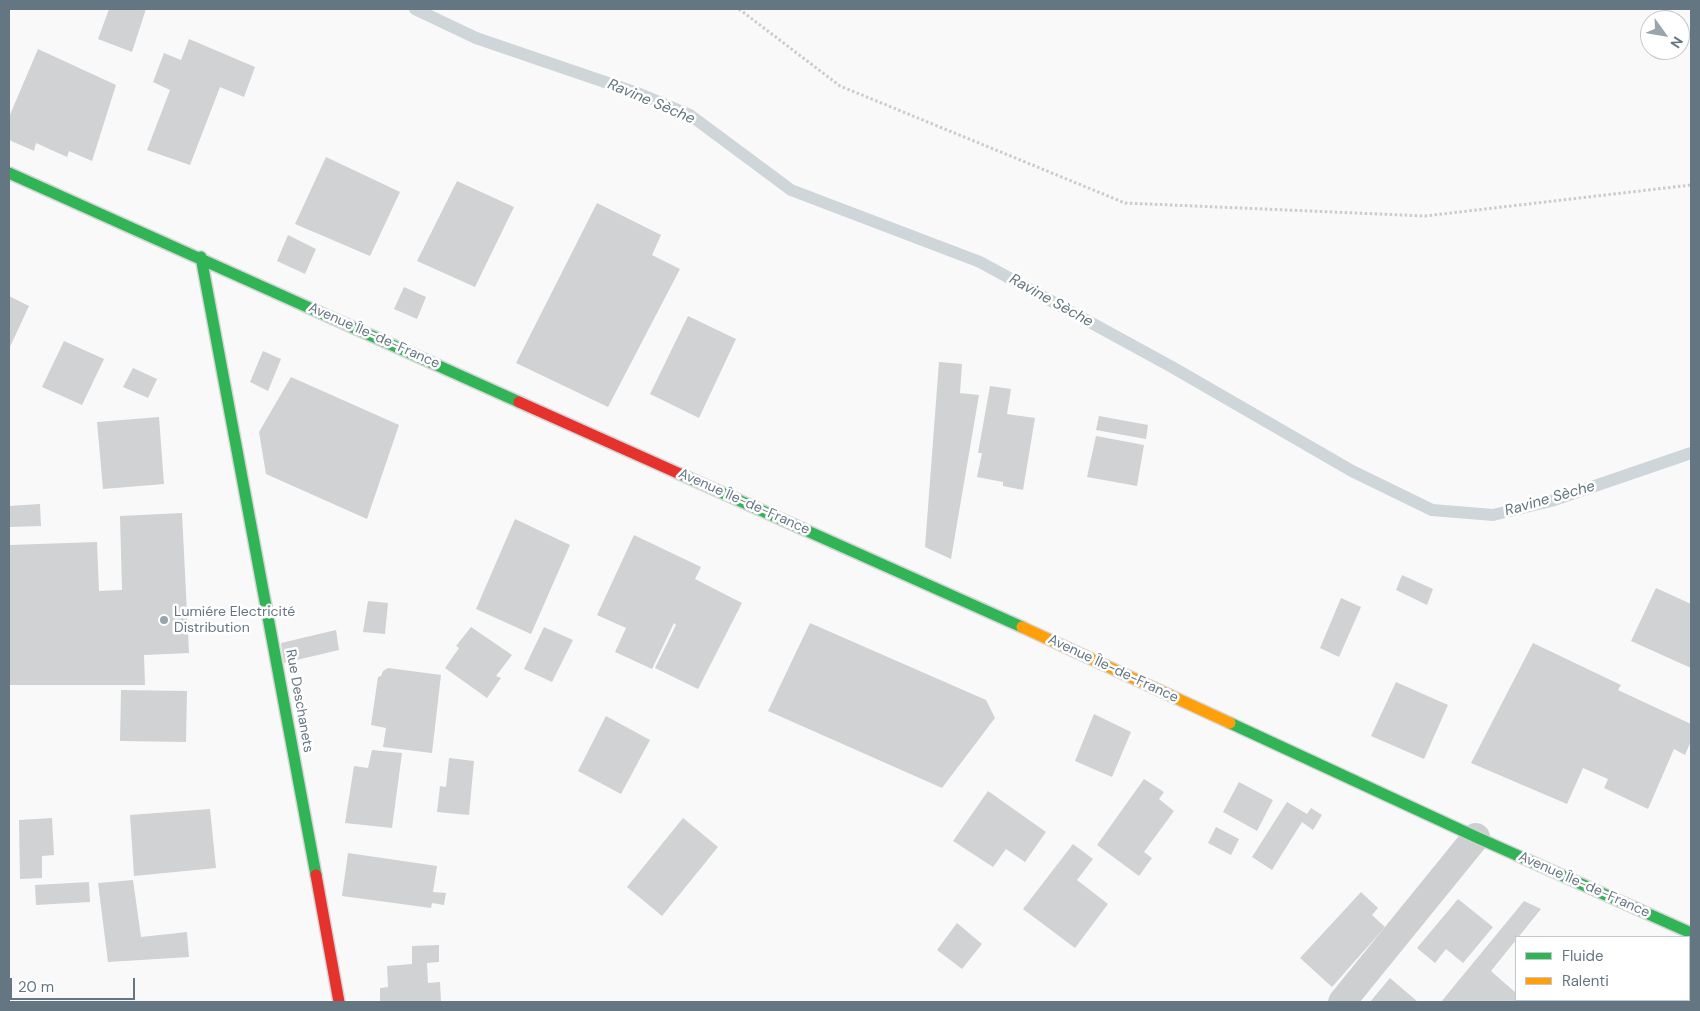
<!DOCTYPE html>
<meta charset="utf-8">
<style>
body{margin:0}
#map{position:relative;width:1700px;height:1011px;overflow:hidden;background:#f9f9f9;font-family:"DM Sans",sans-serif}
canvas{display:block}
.frame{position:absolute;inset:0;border:10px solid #657683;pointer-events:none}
.legend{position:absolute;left:1515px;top:936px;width:175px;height:65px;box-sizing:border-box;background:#fff;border:1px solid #c1c8cd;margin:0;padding:6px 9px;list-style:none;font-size:15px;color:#657683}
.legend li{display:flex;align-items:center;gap:10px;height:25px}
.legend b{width:25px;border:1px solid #c1c8cd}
.north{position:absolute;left:1640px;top:10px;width:50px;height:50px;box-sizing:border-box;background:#fff;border:1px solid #c1c8cd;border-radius:50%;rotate:122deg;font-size:14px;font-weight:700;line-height:20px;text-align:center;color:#657683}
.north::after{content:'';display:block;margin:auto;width:18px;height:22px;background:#99a4ac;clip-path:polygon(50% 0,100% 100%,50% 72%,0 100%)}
.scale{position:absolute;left:10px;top:978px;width:125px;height:22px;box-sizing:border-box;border:2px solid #657683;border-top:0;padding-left:6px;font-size:15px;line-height:18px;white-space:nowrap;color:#657683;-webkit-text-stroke:4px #fff;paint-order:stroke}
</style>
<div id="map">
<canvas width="1700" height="1011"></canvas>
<div class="frame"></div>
<ul class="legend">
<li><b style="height:6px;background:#30b455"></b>Fluide</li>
<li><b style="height:6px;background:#ff9f0a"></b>Ralenti</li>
</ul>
<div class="north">N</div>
<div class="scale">20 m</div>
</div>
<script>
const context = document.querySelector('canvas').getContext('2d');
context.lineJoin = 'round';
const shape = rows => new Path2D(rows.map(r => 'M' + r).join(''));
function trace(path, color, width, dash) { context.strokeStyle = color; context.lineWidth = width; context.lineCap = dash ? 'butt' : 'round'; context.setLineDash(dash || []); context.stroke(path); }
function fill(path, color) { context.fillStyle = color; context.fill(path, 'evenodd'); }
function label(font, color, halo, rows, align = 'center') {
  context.font = font + ' "DM Sans",sans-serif'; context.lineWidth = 5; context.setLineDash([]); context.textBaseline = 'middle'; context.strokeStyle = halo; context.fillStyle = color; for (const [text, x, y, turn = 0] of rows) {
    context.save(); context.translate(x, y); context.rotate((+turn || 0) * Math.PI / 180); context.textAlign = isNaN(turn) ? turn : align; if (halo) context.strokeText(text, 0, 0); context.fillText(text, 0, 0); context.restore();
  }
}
const stream = shape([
 [415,9,476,38,640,94,690,115,791,190,980,262,1172,367,1352,471,1432,510,1493,515,1551,501,1691,453]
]);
const building = shape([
 [109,9,146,9,132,52,98,39],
 [189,39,255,67,244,97,220,87,190,165,147,150,170,90,153,82,164,53,181,60],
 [38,49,116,85,92,161,69,151,67,157,36,143,34,151,9,140,9,117],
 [326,157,400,192,370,256,295,224],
 [457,181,514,207,475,287,417,261],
 [597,203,661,235,652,255,680,269,608,407,516,363],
 [288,235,316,249,305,274,277,261],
 [404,287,426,297,417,319,394,309],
 [9,296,29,306,9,349],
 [688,316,736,339,699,418,650,394],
 [64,341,104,359,82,405,42,387],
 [263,351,281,359,268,391,250,382],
 [939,362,962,364,960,393,979,395,951,559,925,547],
 [133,368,157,379,148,398,123,387],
 [291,377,399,425,367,519,266,474,259,432],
 [990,386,1011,389,1007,414,1035,418,1023,490,1003,486,1003,482,977,477,982,453,978,453],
 [1099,416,1148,425,1146,439,1096,430],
 [159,417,164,484,103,489,97,422],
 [1096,436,1144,445,1137,486,1087,477],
 [40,504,41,526,9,527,9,506],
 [182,513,189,653,144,655,145,685,9,685,9,545,97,542,99,591,122,590,120,516],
 [515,519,570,545,531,634,476,609],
 [634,535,701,567,695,579,742,603,698,689,655,668,676,625,674,623,652,669,615,652,626,628,597,615],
 [1402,575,1433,589,1427,605,1396,590],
 [1656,588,1691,604,1691,668,1631,641],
 [1341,598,1361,607,1339,657,1320,648],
 [368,601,388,603,385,634,363,632],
 [810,623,986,700,995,718,942,788,768,711],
 [471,627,512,655,496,676,501,678,487,698,445,668,459,648,456,646],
 [544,627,573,640,552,682,524,669],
 [336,630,339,650,284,663,281,643],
 [1533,643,1621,685,1618,690,1691,724,1691,741,1685,755,1674,749,1648,809,1604,788,1608,779,1583,768,1567,804,1471,763],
 [388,668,441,675,432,753,383,747,386,728,371,725,378,677,381,676,383,671],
 [1396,682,1448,705,1424,759,1371,736],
 [121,690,187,691,186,742,120,741],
 [1094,714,1131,732,1112,777,1075,761],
 [606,716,650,740,621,794,578,771],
 [372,750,402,753,392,828,345,823,354,766,368,768],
 [449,758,474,761,469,815,437,812,440,786,446,787],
 [1144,779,1164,792,1159,799,1174,811,1144,852,1152,858,1139,876,1097,845],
 [1239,782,1273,800,1257,831,1223,812],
 [988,791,1046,832,1025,862,1006,849,993,867,953,841],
 [1287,802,1307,814,1311,808,1322,815,1313,830,1302,822,1272,870,1252,857],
 [210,809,216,868,134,876,130,815],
 [52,818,54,855,42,856,42,878,20,879,19,820],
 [683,818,718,847,662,916,627,887],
 [1216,827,1239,839,1231,855,1208,843],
 [1073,844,1093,859,1077,880,1108,904,1075,948,1023,909],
 [348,853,437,866,433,892,446,893,444,905,432,903,431,908,342,896],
 [133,880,141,937,187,932,189,957,108,962,98,883],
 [89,882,90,902,36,905,35,885],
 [1361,892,1378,908,1372,915,1385,927,1332,987,1300,958],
 [1458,899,1493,927,1463,963,1446,949,1435,963,1417,948],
 [1524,901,1541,909,1491,971,1516,993,1516,1000,1527,1002,1441,1002],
 [957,923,982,944,962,969,937,950],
 [439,945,439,962,427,963,428,983,440,982,441,1001,380,1002,380,988,388,987,387,966,412,964,412,946],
 [1390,978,1418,1002,1370,1002]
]);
const path = shape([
 [739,9,840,86,1125,203,1425,216,1691,185]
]);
const street = shape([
 [1342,1002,1476,837]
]);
const fast = shape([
 [9,173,519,402],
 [201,257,316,875],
 [680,474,1022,627],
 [1230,723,1476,837,1691,933]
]);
const slow = shape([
 [1022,627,1230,723]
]);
const jam = shape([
 [519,402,680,474],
 [316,875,339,1002]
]);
const markers = [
 [164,620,5,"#99a4ac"]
];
const streetNames = [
 ["Avenue Île-de-France",374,336,24],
 ["Avenue Île-de-France",744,502,24],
 ["Avenue Île-de-France",1113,669,25],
 ["Rue Deschanets",299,701,80],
 ["Avenue Île-de-France",1584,885,24]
];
const poiNames = [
 ["Lumiére Electricité",174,612],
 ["Distribution",174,628]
];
const waterNames = [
 ["Ravine Sèche",651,102,23],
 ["Ravine Sèche",1051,301,29],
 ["Ravine Sèche",1550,499,-16]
];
trace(stream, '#ced6d9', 12);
fill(building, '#d0d2d3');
trace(fast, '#d5d6d7', 14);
trace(slow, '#d5d6d7', 14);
trace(jam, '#d5d6d7', 14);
trace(path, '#cbcccd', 3, [2.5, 2.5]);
trace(street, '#cecfd0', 28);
trace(fast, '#30b455', 11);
trace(slow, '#ff9f0a', 11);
trace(jam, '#e5322d', 11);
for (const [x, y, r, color] of markers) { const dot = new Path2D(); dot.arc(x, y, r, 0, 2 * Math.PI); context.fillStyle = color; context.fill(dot); trace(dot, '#fff', 2); }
label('14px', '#657683', '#fff', streetNames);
label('14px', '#657683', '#fff', poiNames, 'left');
label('italic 15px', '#60757c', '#fff', waterNames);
</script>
